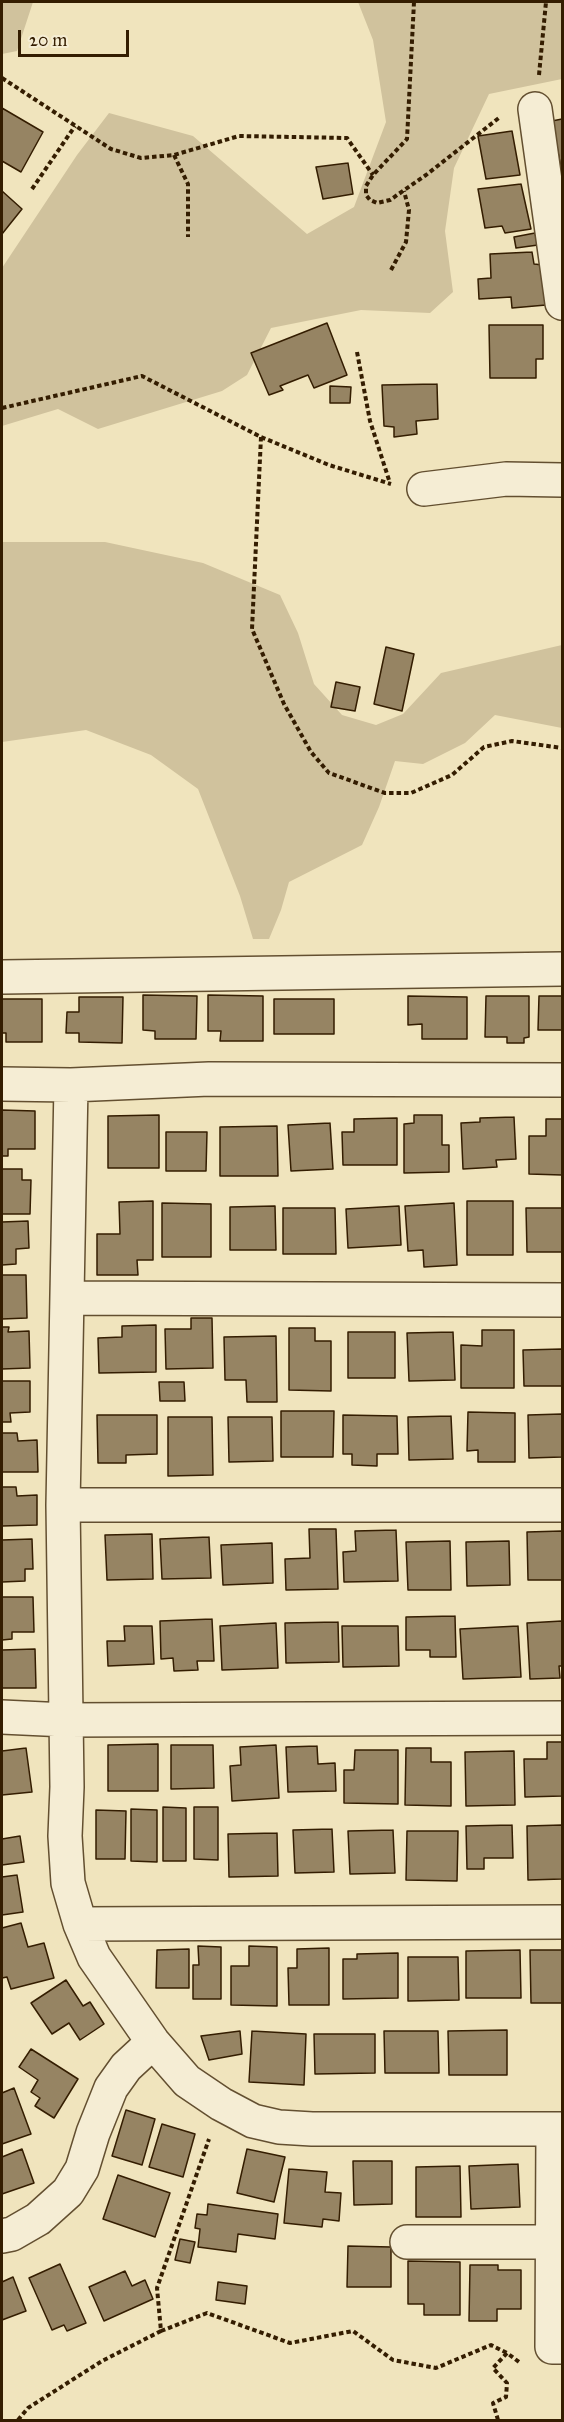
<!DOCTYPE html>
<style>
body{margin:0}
#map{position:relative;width:564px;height:2422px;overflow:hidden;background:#f0e4bd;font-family:"IM FELL Great Primer",serif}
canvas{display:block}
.frame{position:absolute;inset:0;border:3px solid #341d01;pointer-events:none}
.scale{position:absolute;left:18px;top:30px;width:111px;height:27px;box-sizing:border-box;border:3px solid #341d01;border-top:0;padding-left:8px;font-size:18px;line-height:21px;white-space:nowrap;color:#341d01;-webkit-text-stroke:4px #f5edd4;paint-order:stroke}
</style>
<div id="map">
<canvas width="564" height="2422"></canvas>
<div class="frame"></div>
<div class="scale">20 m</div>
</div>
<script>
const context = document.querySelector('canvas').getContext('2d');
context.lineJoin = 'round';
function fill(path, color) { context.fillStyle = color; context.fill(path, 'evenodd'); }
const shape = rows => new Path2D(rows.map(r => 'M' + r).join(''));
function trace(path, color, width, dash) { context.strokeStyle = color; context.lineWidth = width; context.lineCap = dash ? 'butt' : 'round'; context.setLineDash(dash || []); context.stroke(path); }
const green = shape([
 [2,2,33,2,17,51,2,54],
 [358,2,562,2,562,79,489,94,454,168,445,231,453,292,430,313,361,310,271,328,247,375,222,391,98,429,58,409,2,426,2,268,77,155,109,113,193,136,307,234,354,207,386,122,373,40],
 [2,542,105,542,203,563,280,595,298,633,314,684,342,715,376,725,403,714,441,673,562,645,562,728,495,715,465,743,423,764,395,761,379,807,362,845,289,882,281,910,269,939,253,939,240,896,198,789,151,755,86,730,2,742]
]);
const building = shape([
 [2,108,43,132,21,172,2,161,2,108],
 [562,119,562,173,552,121,562,119],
 [512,131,520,175,486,179,478,136,512,131],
 [348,163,353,194,323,199,316,167,348,163],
 [521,184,531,229,505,233,502,226,485,228,478,189,521,184],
 [2,191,22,209,2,234,2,191],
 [535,233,538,245,516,248,514,237,535,233],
 [532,252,534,264,543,265,546,305,512,308,511,297,479,299,478,279,491,278,490,254,532,252],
 [327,323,347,375,314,388,308,375,280,386,283,390,269,395,251,353,327,323],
 [489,325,543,325,543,359,536,359,536,378,490,378,489,325],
 [437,384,438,419,416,421,417,434,394,437,394,427,384,426,382,385,437,384],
 [330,386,351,387,350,403,330,403,330,386],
 [386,647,414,654,402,711,374,704,386,647],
 [336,682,360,687,355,711,331,707,336,682],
 [143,995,197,996,196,1039,155,1039,155,1031,143,1030,143,995],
 [208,995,263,996,263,1041,220,1041,221,1031,208,1031,208,995],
 [408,996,467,997,467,1039,422,1039,422,1024,408,1025,408,996],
 [486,996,529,996,529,1037,524,1038,524,1043,507,1043,507,1037,485,1037,486,996],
 [539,996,562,996,562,1030,538,1030,539,996],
 [79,997,123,997,122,1043,79,1042,79,1033,66,1033,67,1012,79,1012,79,997],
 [2,999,42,999,42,1042,6,1042,6,1033,2,1033,2,999],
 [274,999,334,999,334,1034,274,1034,274,999],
 [2,1110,35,1111,35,1149,8,1149,8,1156,2,1156,2,1110],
 [159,1115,159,1168,108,1168,108,1116,159,1115],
 [414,1115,442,1115,442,1145,449,1145,449,1172,404,1173,404,1124,414,1123,414,1115],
 [514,1117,516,1159,496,1160,497,1167,463,1169,461,1123,480,1122,480,1118,514,1117],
 [397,1118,397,1165,343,1165,342,1132,354,1132,354,1119,397,1118],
 [546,1119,562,1119,562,1175,529,1174,529,1136,546,1136,546,1119],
 [330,1123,333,1169,291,1171,288,1125,330,1123],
 [277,1126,278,1176,220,1176,220,1127,277,1126],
 [166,1132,207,1132,206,1171,166,1171,166,1132],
 [2,1169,22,1169,22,1180,31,1180,30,1214,2,1214,2,1169],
 [153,1201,153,1260,137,1260,138,1275,97,1275,97,1234,120,1234,119,1202,153,1201],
 [467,1201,513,1201,513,1255,467,1255,467,1201],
 [162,1203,211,1204,211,1257,162,1257,162,1203],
 [454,1203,457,1265,424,1267,423,1250,408,1251,405,1206,454,1203],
 [275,1206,276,1250,230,1250,230,1207,275,1206],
 [399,1206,401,1245,348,1248,346,1209,399,1206],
 [283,1208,335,1208,336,1254,283,1254,283,1208],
 [526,1208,562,1208,562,1252,527,1252,526,1208],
 [28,1221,29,1248,16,1249,16,1264,2,1265,2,1222,28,1221],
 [2,1275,26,1275,27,1318,2,1319,2,1275],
 [191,1318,212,1318,213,1368,166,1369,165,1329,191,1329,191,1318],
 [156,1325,156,1372,99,1373,98,1338,122,1337,122,1326,156,1325],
 [2,1327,9,1327,8,1332,29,1331,30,1368,2,1369,2,1327],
 [289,1328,315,1328,315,1341,331,1341,331,1391,289,1390,289,1328],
 [482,1330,514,1330,514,1388,461,1388,461,1345,482,1346,482,1330],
 [348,1332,395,1332,395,1378,348,1378,348,1332],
 [453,1332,455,1380,409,1381,407,1333,453,1332],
 [276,1336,277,1402,247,1402,246,1380,225,1380,224,1337,276,1336],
 [562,1349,562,1386,524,1386,523,1350,562,1349],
 [2,1381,30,1381,30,1412,10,1413,11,1422,2,1422,2,1381],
 [159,1382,184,1382,185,1401,160,1401,159,1382],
 [281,1411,334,1411,333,1457,281,1457,281,1411],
 [468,1412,515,1413,515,1462,478,1462,478,1450,467,1451,468,1412],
 [562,1414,562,1457,529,1458,528,1415,562,1414],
 [97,1415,157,1415,157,1454,126,1455,126,1463,98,1463,97,1415],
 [343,1415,397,1416,398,1454,377,1454,377,1466,352,1465,352,1454,343,1454,343,1415],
 [451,1416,453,1459,409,1460,408,1417,451,1416],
 [168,1417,212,1417,213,1475,168,1476,168,1417],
 [228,1417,272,1417,273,1461,229,1462,228,1417],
 [2,1433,17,1433,18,1441,37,1440,38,1472,2,1472,2,1433],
 [2,1487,16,1487,17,1496,37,1495,37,1525,2,1526,2,1487],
 [309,1529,336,1529,338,1589,286,1590,285,1559,310,1558,309,1529],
 [396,1530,398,1581,344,1582,343,1552,356,1551,355,1531,396,1530],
 [562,1531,562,1580,528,1580,527,1532,562,1531],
 [152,1534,153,1579,107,1580,105,1535,152,1534],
 [209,1537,211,1578,162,1579,160,1539,209,1537],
 [32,1539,33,1569,25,1569,25,1581,2,1582,2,1540,32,1539],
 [450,1541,451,1590,408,1590,406,1542,450,1541],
 [509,1541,510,1585,467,1586,466,1542,509,1541],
 [272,1543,273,1583,223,1585,221,1545,272,1543],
 [2,1597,33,1597,34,1632,12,1632,12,1639,2,1640,2,1597],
 [455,1616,456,1657,430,1657,430,1650,406,1650,406,1617,455,1616],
 [212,1619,214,1661,197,1661,198,1670,174,1671,173,1658,161,1659,160,1621,212,1619],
 [562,1621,562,1666,559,1666,560,1678,530,1679,527,1623,562,1621],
 [338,1622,339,1662,286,1663,285,1623,338,1622],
 [276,1623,278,1668,222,1670,220,1626,276,1623],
 [124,1626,152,1626,154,1664,108,1666,107,1641,125,1641,124,1626],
 [342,1626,398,1626,399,1666,343,1667,342,1626],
 [518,1626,521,1677,463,1679,460,1629,518,1626],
 [35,1649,36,1688,2,1688,2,1650,35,1649],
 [547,1742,562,1742,562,1796,525,1797,524,1759,547,1759,547,1742],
 [158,1744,158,1791,108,1791,108,1745,158,1744],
 [171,1745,213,1745,214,1788,171,1789,171,1745],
 [276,1745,279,1798,232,1801,230,1766,241,1765,240,1747,276,1745],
 [317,1746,318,1764,335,1763,336,1791,288,1792,286,1747,317,1746],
 [26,1748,32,1792,2,1795,2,1751,26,1748],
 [406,1748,431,1748,431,1762,451,1762,451,1806,405,1805,406,1748],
 [355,1750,398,1750,398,1804,344,1803,344,1770,354,1770,355,1750],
 [514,1751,515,1805,466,1806,465,1752,514,1751],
 [163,1807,186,1808,186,1861,163,1861,163,1807],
 [194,1807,218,1807,218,1860,194,1859,194,1807],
 [131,1809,157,1810,157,1862,131,1861,131,1809],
 [96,1810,126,1811,125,1859,96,1859,96,1810],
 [512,1825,513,1858,484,1858,484,1869,467,1869,466,1826,512,1825],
 [562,1825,562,1879,528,1880,527,1826,562,1825],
 [332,1829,334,1872,295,1873,293,1830,332,1829],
 [393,1830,395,1873,350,1874,348,1831,393,1830],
 [407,1831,458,1831,457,1881,406,1880,407,1831],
 [277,1833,278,1876,229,1877,228,1834,277,1833],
 [20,1836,24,1862,2,1865,2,1839,20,1836],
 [17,1875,23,1912,2,1915,2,1877,17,1875],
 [21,1923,28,1947,44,1943,54,1978,11,1989,7,1977,2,1978,2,1928,21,1923],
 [198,1946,221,1947,221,1999,193,1999,193,1965,199,1965,198,1946],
 [249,1946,277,1947,277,2006,231,2005,231,1966,249,1966,249,1946],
 [329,1948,329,2005,289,2005,288,1968,297,1968,297,1949,329,1948],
 [189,1949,189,1988,156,1988,157,1950,189,1949],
 [520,1950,521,1998,466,1998,466,1951,520,1950],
 [530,1950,562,1950,562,2003,531,2003,530,1950],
 [398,1953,398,1998,343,1999,343,1959,357,1959,357,1954,398,1953],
 [408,1957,458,1957,459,2000,408,2001,408,1957],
 [66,1980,83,2006,90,2002,104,2024,80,2040,69,2023,52,2034,31,2003,66,1980],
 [507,2030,507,2075,449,2075,448,2031,507,2030],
 [240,2031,242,2054,209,2060,201,2036,240,2031],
 [252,2031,306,2034,304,2085,249,2082,252,2031],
 [384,2031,438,2031,439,2073,385,2073,384,2031],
 [314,2034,375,2034,375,2073,315,2074,314,2034],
 [31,2049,78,2079,54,2118,35,2106,40,2098,31,2092,38,2080,19,2067,31,2049],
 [14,2088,31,2134,2,2144,2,2093,14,2088],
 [126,2110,155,2119,142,2165,112,2156,126,2110],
 [162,2124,195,2134,183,2177,149,2167,162,2124],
 [22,2149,34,2183,2,2194,2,2157,22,2149],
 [247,2149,285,2157,274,2202,237,2193,247,2149],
 [353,2161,392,2161,392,2204,354,2205,353,2161],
 [518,2164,520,2207,471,2209,469,2166,518,2164],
 [460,2166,461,2217,416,2217,416,2167,460,2166],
 [289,2169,327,2172,325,2192,341,2193,339,2221,323,2219,322,2227,284,2223,289,2169],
 [118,2175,170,2193,155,2237,103,2219,118,2175],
 [208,2204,278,2214,275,2239,238,2234,236,2252,198,2247,200,2229,195,2228,197,2214,207,2215,208,2204],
 [180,2239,195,2242,190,2263,175,2260,180,2239],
 [348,2246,391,2247,391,2287,347,2287,348,2246],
 [408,2261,460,2262,460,2315,424,2315,424,2304,408,2304,408,2261],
 [60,2264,86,2323,67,2331,64,2325,52,2330,29,2278,60,2264],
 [470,2265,498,2265,498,2270,521,2270,521,2309,497,2309,497,2321,469,2321,470,2265],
 [125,2271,132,2286,145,2280,153,2299,104,2321,89,2287,125,2271],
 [13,2277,26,2311,2,2320,2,2282,13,2277],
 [218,2282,247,2286,245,2304,216,2300,218,2282]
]);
const path = shape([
 [414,2,407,139,373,175,366,186,366,195,370,200,377,203,390,200,426,175,500,117],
 [539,75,546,2],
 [2,78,111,149,141,158,174,155,239,136,347,138,373,175],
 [174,155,188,184,188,237],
 [32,189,75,126],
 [391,270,406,242,409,210,404,191],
 [357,352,370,421,389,480],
 [2,408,142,376,261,437,329,465,391,484],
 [261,437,252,629,284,704,311,752,329,773,385,793,411,793,452,775,484,747,512,741,562,748],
 [161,2331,207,2313,290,2343,353,2331,393,2360,436,2368,491,2345,507,2353],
 [18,2420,28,2408,102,2361,161,2331,157,2288,209,2139],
 [498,2420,493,2403,506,2397,507,2383,493,2368,507,2353,519,2362]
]);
const minor = shape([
 [535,109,562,303],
 [424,489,506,479,562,480],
 [2,977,562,969],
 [562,1080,209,1079,71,1085,63,1505,67,1787,65,1836,68,1883,80,1924,94,1957,153,2042,187,2081,221,2104,253,2121,279,2127,312,2129,562,2129],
 [2,1084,71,1085],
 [67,1298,562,1300],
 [63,1505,562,1505],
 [2,1717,66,1720,562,1718],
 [80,1924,562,1922],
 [553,2129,552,2347,562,2347],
 [2,2236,12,2234,38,2219,68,2192,82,2169,93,2133,111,2088,126,2067,153,2042],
 [407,2242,551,2242]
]);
fill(green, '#d0c29d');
fill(building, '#968463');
trace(building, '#341d01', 1.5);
trace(minor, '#634f30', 36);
trace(path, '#341d01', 4, [4.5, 3]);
trace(minor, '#f5edd4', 33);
</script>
